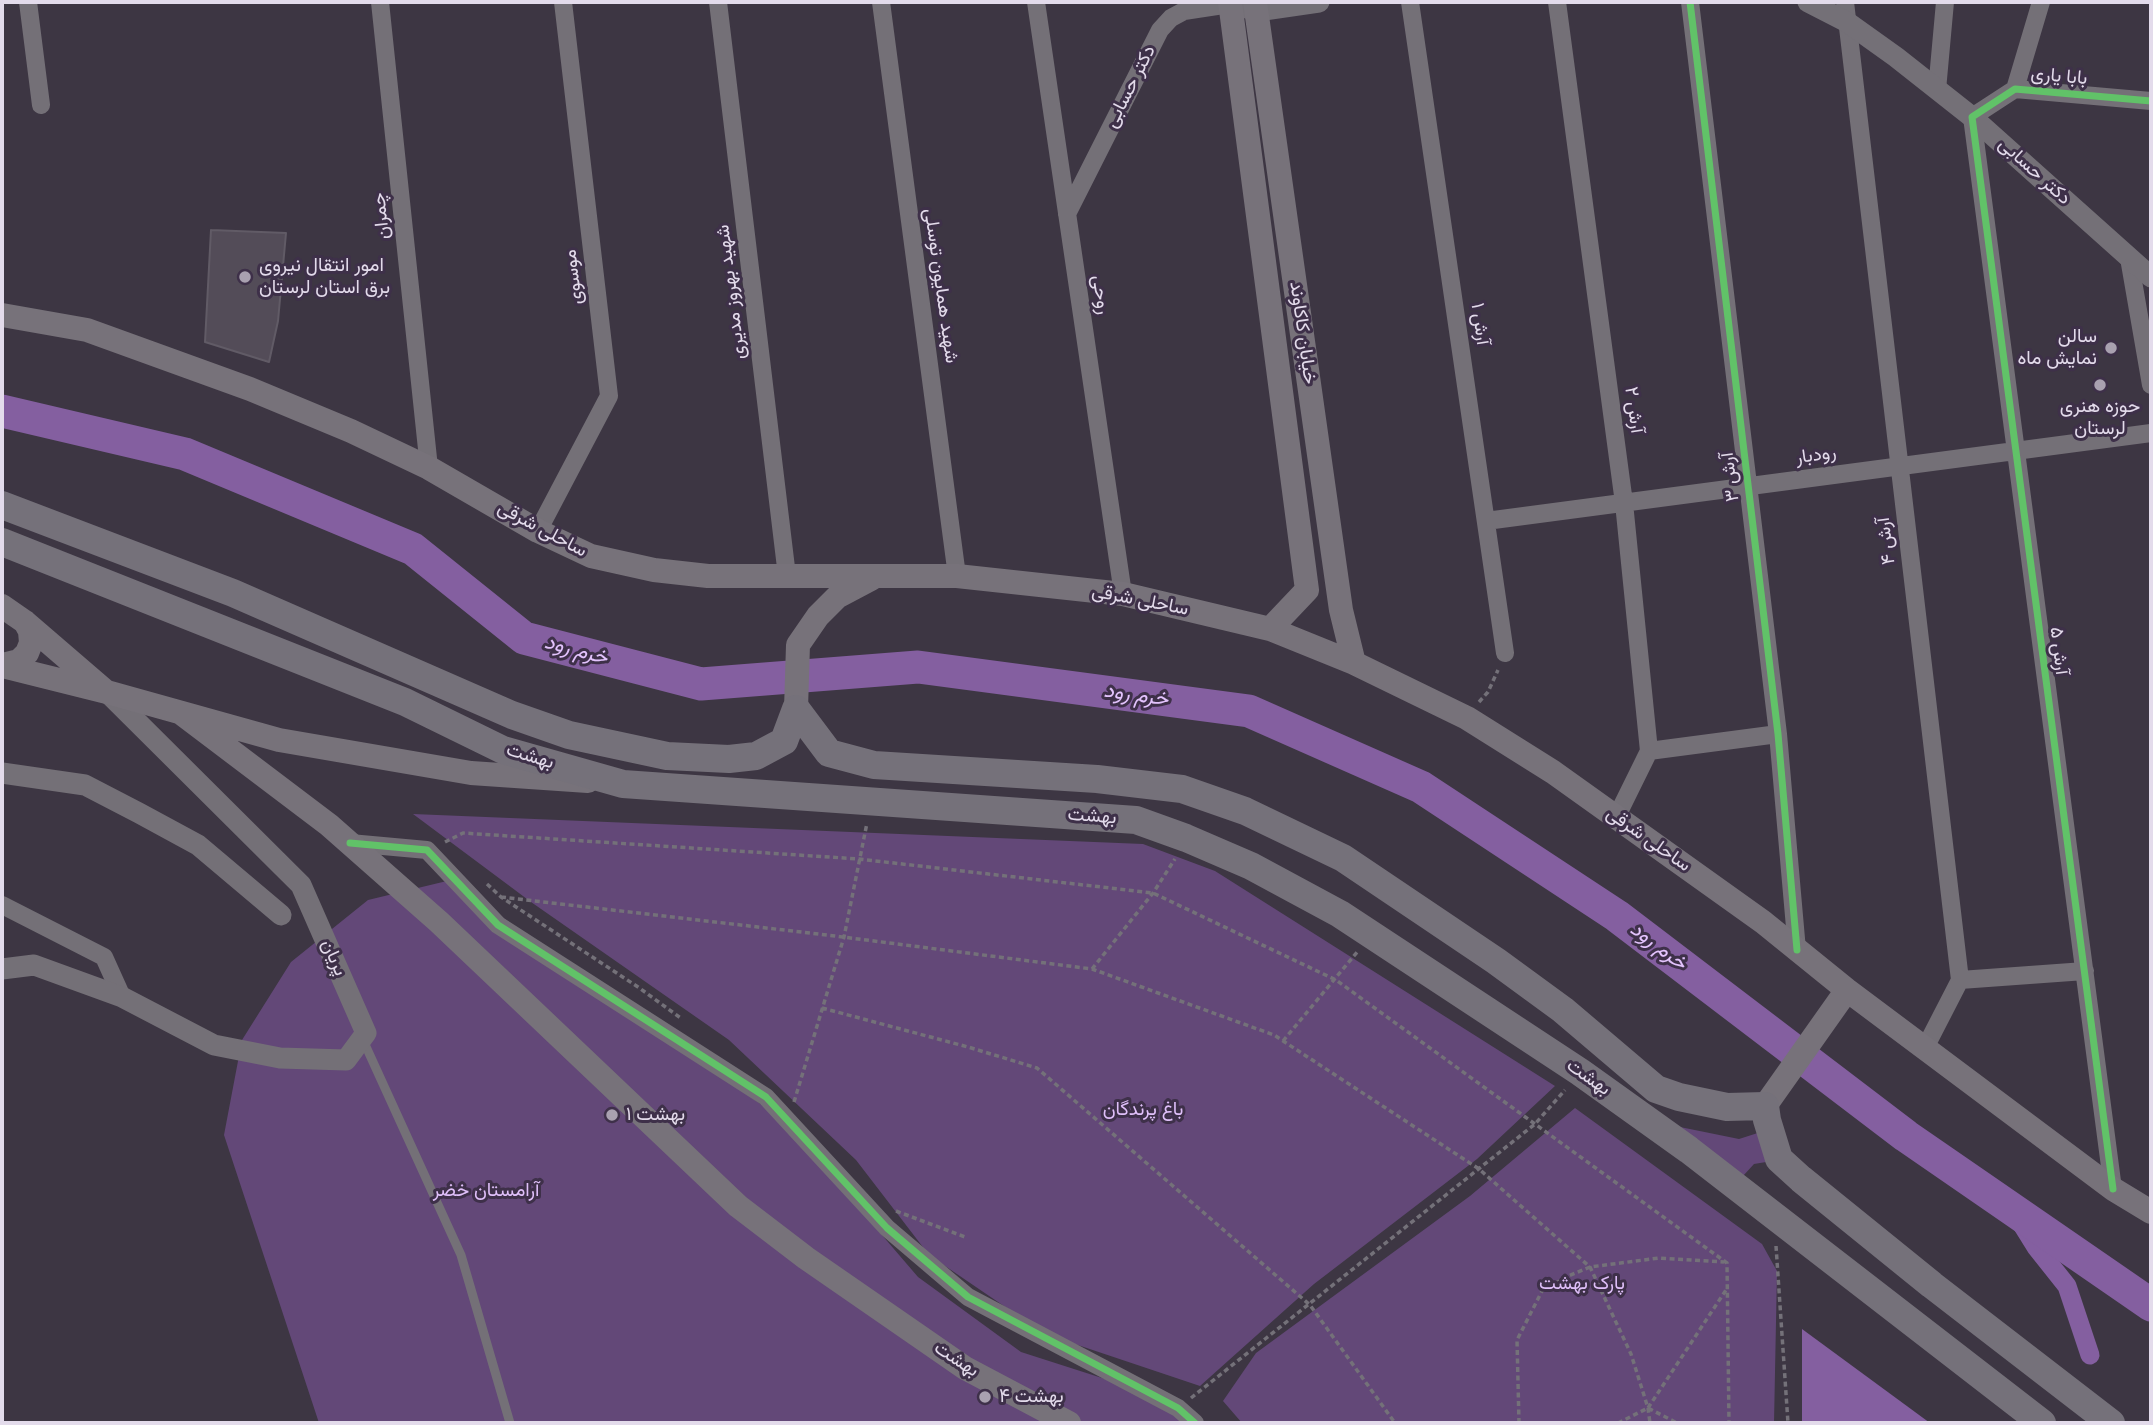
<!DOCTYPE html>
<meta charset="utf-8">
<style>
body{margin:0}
#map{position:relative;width:2153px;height:1425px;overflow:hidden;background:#3d3643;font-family:"Nunito Sans",sans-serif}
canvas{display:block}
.frame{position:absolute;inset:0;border:4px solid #e3dbeb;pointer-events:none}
</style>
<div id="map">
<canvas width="2153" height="1425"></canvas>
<div class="frame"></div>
</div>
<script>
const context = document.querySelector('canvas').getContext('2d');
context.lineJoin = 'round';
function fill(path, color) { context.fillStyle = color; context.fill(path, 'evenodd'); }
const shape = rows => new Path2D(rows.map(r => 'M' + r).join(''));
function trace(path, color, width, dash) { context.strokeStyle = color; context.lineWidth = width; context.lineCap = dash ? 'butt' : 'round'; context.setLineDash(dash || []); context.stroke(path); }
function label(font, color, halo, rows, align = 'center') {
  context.font = font + ' "Nunito Sans",Vazirmatn,sans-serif'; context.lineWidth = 6; context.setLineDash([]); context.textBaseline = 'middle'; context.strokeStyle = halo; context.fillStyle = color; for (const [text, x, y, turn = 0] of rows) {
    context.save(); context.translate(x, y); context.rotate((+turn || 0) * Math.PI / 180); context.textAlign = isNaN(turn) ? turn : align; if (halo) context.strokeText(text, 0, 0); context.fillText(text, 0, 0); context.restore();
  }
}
const green = shape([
 [413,814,1143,844,1215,871,1555,1086,1477,1159,1314,1284,1200,1386,1045,1334,929,1255,856,1160,729,1040,531,902],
 [451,880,784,1121,918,1277,1021,1352,1183,1404,1200,1423,319,1423,224,1135,242,1040,291,962,368,900],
 [1575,1108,1762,1244,1777,1271,1774,1423,1242,1423,1223,1401,1256,1353,1470,1196],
 [1680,1127,1739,1139,1764,1131,1766,1162,1754,1164,1743,1176]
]);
const water = shape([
 [1802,1329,1930,1423,1802,1423]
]);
const canal = shape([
 [2013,1210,2036,1247,2067,1286,2090,1355]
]);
const river = shape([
 [2,411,185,454,413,549,524,638,701,684,918,667,1249,711,1421,787,1617,916,1906,1136,2151,1305]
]);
const building = shape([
 [211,230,286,233,278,321,269,362,205,342,211,230]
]);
const path = shape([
 [1479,702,1488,692,1498,670],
 [445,842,463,833,859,859,1153,893,1336,980,1727,1263,1729,1423],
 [487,884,501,897,638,987,682,1019],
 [501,897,835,936,1092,969,1274,1035,1479,1169,1590,1267,1631,1354,1648,1408,1650,1423],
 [1092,969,1153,893,1175,859],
 [822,1008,968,1047,1037,1068,1310,1305,1395,1423],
 [1283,1041,1358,951],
 [794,1102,844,937,867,823],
 [896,1211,965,1237],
 [1776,1246,1788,1423],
 [1191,1398,1535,1124,1565,1090],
 [1648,1408,1726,1290],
 [1519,1423,1517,1340,1542,1291,1566,1277,1590,1267,1659,1258,1724,1262],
 [1618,1423,1648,1408,1677,1423]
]);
const service = shape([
 [363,1040,461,1255,510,1423]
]);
const minor = shape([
 [28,2,41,105],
 [380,2,429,468],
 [718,2,787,576],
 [881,2,957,576],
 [1036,2,1123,594],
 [1410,2,1505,653],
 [1557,2,1624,503,1649,751,1616,818],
 [1690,2,1778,734,1797,950],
 [1845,2,1960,980,1925,1048],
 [2015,89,2041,2],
 [1937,90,1945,2],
 [1067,214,1160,30,1171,18,1184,11,1230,4],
 [2129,258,2151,385],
 [1486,521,2151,433],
 [538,531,609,396,563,2],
 [1649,751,1778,734],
 [350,843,427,850,498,925,766,1097,887,1228,968,1297,1178,1408,1195,1423],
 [2,905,104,957,122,997],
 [1960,980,2085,971],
 [2113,1189,1972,117,2015,89,2151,101]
]);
const tertiary = shape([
 [1808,2,1847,22,1896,57,1972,117,2151,277],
 [1243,7,1257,11,1319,2],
 [2,773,85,785,139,813,198,845,281,915],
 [2,969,34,965,122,997,214,1045,280,1058,346,1060,366,1033,301,885,107,692]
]);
const secondary = shape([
 [1230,2,1307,590,1270,629],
 [1255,2,1341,610,1354,663],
 [2,315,87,330,250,389,351,431,429,468,538,531,591,556,654,570,708,576,957,576,1123,594,1270,629,1354,663,1467,718,1553,772,1763,922,1847,990,2113,1189,2151,1212],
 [2,606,25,622,104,690],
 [2,665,19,661,27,653,31,643,30,631,25,622],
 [2,666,107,692,279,740,471,773,588,781],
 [796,709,798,645,818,616,837,597,871,579],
 [181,713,329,825,439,922,738,1206,806,1258,965,1368,1069,1423],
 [1765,1106,1847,990]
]);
const primary = shape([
 [2,505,233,593,512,715,569,735,667,756,729,759,756,756,784,741,796,709],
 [2,542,405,702,503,750,623,784,1136,820,1186,838,1251,866,1340,914,1580,1072,1689,1150,2042,1423],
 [796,709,829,753,874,765,1097,779,1182,789,1245,811,1343,858,1496,961,1563,1010,1656,1089,1679,1097,1727,1107,1765,1106,1767,1120,1779,1159,1801,1179,1932,1285,2111,1423]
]);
const cycleway = shape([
 [1690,2,1778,734,1797,950],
 [350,843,427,850,498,925,766,1097,887,1228,968,1297,1178,1408,1195,1423],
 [2113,1189,1972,117,2015,89,2151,101]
]);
const markers = [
 [245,277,7,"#a9a1b0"],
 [2111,348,7,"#a9a1b0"],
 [2100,385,7,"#a9a1b0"],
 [612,1115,7,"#a9a1b0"],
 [985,1397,7,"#a9a1b0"]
];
const streetNames = [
 ["بابا یاری",2059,77,5],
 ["دکتر حسابی",1131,87,-63],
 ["دکتر حسابی",2034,172,42],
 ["چمران",382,216,-96],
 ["موسوی",574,277,-97],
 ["شهید همایون توسلی",940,286,82],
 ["شهید بهروز مدیری",732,292,-97],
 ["روحی",1100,295,82],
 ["آرش ۱",1479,324,82],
 ["خیابان کاکاوند",1302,333,82],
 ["آرش ۲",1633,410,82],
 ["رودبار",1816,456,-8],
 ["آرش ۳",1731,477,-97],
 ["ساحلی شرقی",542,530,28],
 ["آرش ۴",1887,541,-97],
 ["ساحلی شرقی",1140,601,11],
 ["آرش ۵",2058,651,83],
 ["بهشت",530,757,17],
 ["بهشت",1092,817,4],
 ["ساحلی شرقی",1648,840,35],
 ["پریان",333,958,66],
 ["بهشت",1588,1078,35],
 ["بهشت",956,1360,33]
];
const poiNames = [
 ["امور انتقال نیروی",259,266],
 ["برق استان لرستان",259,288],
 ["سالن",2097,337,"right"],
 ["نمایش ماه",2097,359,"right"],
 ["حوزه هنری",2100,407,"center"],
 ["لرستان",2100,429,"center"],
 ["بهشت ۱",626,1115],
 ["بهشت ۴",999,1397]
];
const parkNames = [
 ["باغ پرندگان",1143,1110],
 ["آرامستان خضر",486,1191],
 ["پارک بهشت",1582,1284]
];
const waterNames = [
 ["خرم رود",576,651,15],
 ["خرم رود",1136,696,8],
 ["خرم رود",1658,947,37]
];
fill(green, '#634878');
fill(water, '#845fa0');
trace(canal, '#845fa0', 19);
trace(river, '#845fa0', 33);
fill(building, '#534c58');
trace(building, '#615b66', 2);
trace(path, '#747179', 3.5, [5, 3.5]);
trace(service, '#747077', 9);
trace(minor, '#747077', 18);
trace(tertiary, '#747077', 21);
trace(secondary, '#77727a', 24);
trace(primary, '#75717a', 28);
trace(cycleway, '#61c268', 7);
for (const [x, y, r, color] of markers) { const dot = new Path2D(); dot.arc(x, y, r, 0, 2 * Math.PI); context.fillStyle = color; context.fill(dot); trace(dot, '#3e3049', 2.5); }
label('19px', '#e3dbeb', '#3e3049', streetNames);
label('19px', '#e3dbeb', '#3e3049', poiNames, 'left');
label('19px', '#dfbff9', '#3e3049', parkNames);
label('italic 21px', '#e3c3fd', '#3e3049', waterNames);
</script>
